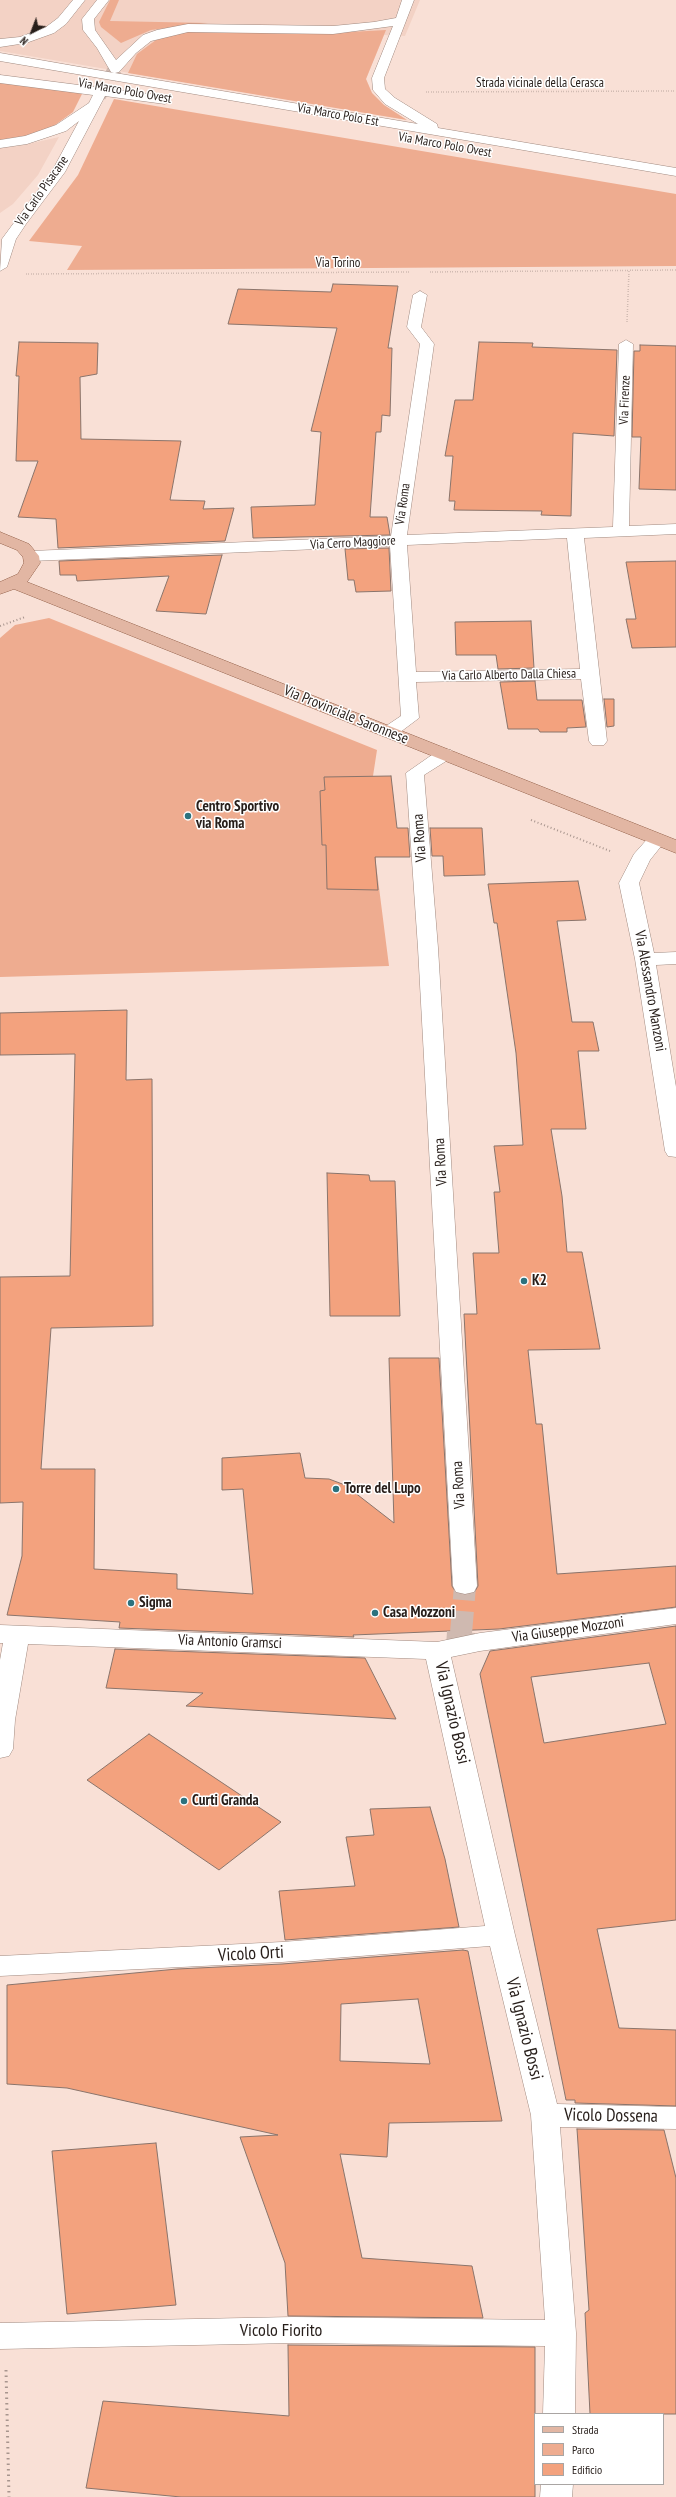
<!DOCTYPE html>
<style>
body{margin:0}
#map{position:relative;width:676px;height:2497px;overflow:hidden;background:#f9e0d6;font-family:"PT Sans Narrow",sans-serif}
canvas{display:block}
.legend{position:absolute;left:534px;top:2413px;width:130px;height:72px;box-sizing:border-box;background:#fff;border:1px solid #a9a5a3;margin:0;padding:5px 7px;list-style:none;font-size:12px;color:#271e1a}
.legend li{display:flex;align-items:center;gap:8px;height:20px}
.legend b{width:20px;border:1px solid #a9a5a3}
.north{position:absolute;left:12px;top:12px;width:40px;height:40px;-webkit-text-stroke:3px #fff;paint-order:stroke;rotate:222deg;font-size:11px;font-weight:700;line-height:16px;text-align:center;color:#271e1a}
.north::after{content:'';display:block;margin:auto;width:14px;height:18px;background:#271e1a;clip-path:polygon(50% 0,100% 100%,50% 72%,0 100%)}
</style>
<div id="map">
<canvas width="676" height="2497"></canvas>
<ul class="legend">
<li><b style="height:5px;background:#e2b6a3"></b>Strada</li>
<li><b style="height:11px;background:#eeac90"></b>Parco</li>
<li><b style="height:11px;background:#f3a27e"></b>Edificio</li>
</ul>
<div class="north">N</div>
</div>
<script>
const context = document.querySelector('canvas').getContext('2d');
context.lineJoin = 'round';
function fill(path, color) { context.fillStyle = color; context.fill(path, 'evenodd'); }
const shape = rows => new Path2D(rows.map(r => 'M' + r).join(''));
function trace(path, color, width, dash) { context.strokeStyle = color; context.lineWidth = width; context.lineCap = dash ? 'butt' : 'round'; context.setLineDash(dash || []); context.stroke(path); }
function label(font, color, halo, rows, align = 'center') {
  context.font = font + ' "PT Sans Narrow",sans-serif'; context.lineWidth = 3; context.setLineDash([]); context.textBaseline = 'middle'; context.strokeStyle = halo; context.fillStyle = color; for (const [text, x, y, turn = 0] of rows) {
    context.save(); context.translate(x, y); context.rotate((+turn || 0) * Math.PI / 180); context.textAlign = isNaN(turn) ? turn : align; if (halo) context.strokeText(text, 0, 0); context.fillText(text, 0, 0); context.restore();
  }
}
const built = shape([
 [0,0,420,0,405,36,384,35,366,79,372,93,384,105,407,120,0,51],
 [59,137,38,175,13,204,0,213,0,148,19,146]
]);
const green = shape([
 [110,0,119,0,110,21,208,23,151,30,121,43,101,27,99,22],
 [386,30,366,79,372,93,384,105,407,120,128,73,137,54,156,40,172,34,193,31,331,33],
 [0,82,83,92,73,112,51,128,31,135,0,140],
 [114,99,676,194,676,266,67,270,82,246,29,241,78,175],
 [49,618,377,750,373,776,391,776,393,795,396,857,376,857,376,864,389,966,0,977,0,638,15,625]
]);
const building = shape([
 [333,284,398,286,388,348,392,348,390,416,382,415,381,432,376,432,370,517,387,517,390,535,253,538,251,507,315,505,321,432,311,431,337,328,228,324,238,289,331,292,333,284],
 [19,342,98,343,97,374,80,377,81,439,181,441,170,500,205,501,203,509,234,508,225,541,58,548,56,519,18,517,38,461,16,461,19,376,16,376,19,342],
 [479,342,533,343,532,347,617,350,614,436,573,433,571,516,541,515,542,511,454,510,455,501,449,501,453,456,445,456,455,400,473,400,479,342],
 [640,345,676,346,676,490,639,489,641,437,632,437,634,351,640,351,640,345],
 [389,548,391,591,356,592,354,580,348,580,345,549,389,548],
 [222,555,206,614,156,611,169,576,77,581,76,575,60,575,59,561,222,555],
 [676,561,676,647,632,648,626,619,636,619,626,562,676,561],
 [531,621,534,668,498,669,496,655,456,655,455,622,531,621],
 [535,681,537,700,582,700,586,727,567,728,567,732,540,732,538,729,508,729,500,682,535,681],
 [604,699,614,699,614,726,607,727,604,699],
 [391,776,397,828,408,828,410,857,375,857,378,890,327,889,326,845,322,845,320,791,325,790,324,777,391,776],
 [430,828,482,828,485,875,444,876,443,856,432,856,430,828],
 [578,881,586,920,557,921,572,1022,593,1022,599,1051,578,1051,586,1129,551,1129,562,1196,567,1252,582,1252,600,1349,528,1350,536,1424,542,1424,557,1574,676,1566,676,1607,499,1629,353,1635,354,1637,119,1628,120,1622,7,1615,22,1556,23,1502,0,1503,0,1277,70,1276,75,1054,0,1055,0,1013,127,1010,126,1080,152,1079,153,1326,51,1328,41,1469,95,1469,94,1569,177,1574,177,1589,253,1594,243,1489,222,1490,222,1458,300,1453,305,1478,329,1479,345,1485,394,1523,389,1358,439,1358,452,1586,456,1593,465,1595,474,1593,478,1586,464,1314,477,1314,473,1253,499,1253,494,1192,500,1192,494,1146,523,1145,516,1053,497,923,494,923,488,884,578,881],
 [327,1173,369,1175,370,1181,395,1181,400,1316,330,1316,327,1173],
 [676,1626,676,1920,597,1929,619,2028,676,2030,676,2106,575,2103,575,2100,566,2100,480,1674,490,1651,676,1626],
 [649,1663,666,1724,544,1743,531,1677,649,1663],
 [115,1649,365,1658,396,1719,186,1706,203,1693,106,1688,115,1649],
 [149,1734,281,1822,219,1870,87,1780,149,1734],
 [430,1807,445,1859,459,1927,285,1940,279,1891,355,1886,346,1837,374,1835,370,1809,430,1807],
 [463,1950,468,1951,502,2121,389,2123,387,2157,340,2154,362,2258,472,2266,483,2318,288,2316,285,2263,240,2137,278,2135,67,2088,7,2084,7,1985,177,1969,282,1964,463,1950],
 [418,1999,430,2064,340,2061,341,2004,418,1999],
 [577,2129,664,2130,676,2178,676,2414,590,2414,585,2313,589,2310,577,2129],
 [156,2143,176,2305,67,2314,52,2151,156,2143],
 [288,2345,535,2347,535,2497,181,2497,86,2488,103,2401,289,2416,288,2345]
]);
const minorTunnelFar2 = shape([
 [99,96,115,69]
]);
const minorTunnelFar1 = shape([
 [461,1633,465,1586]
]);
const minorTunnel = shape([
 [460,1647,461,1632]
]);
const pathFar2 = shape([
 [426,92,676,91],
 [430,272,676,270],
 [26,274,409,272],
 [627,322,629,271]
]);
const pathFar1 = shape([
 [0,626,25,617],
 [531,820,610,851]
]);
const path = shape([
 [6,2370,9,2497]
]);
const minor = shape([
 [73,0,85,0,66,24,54,33,26,43,0,47,0,39,20,37,46,27,58,18,73,0],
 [97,0,109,0,94,19,95,30,116,60,143,35,157,30,188,24,333,26,374,22,396,18,402,0,414,0,384,78,385,89,395,98,437,124,438,128,676,168,676,176,0,61,0,53,114,73,111,72,97,48,83,30,82,19,97,0],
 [393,26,372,78,373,90,385,104,418,124,115,73,119,72,136,53,151,41,188,32,333,34,393,26],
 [0,75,165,96,171,100,165,104,105,96,65,172,26,224,16,239,7,267,0,271,2,239,52,171,79,121,66,131,27,144,0,148,0,140,25,136,56,125,89,103,93,95,0,83,0,75],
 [420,291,427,295,421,327,434,344,407,535,613,527,619,344,626,340,633,344,629,526,676,524,676,534,584,538,607,741,604,745,592,745,589,741,581,679,416,682,419,718,395,736,383,736,380,732,383,728,401,716,390,546,31,561,25,560,23,556,25,552,31,551,391,536,420,344,407,327,413,295,420,291],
 [567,538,580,669,416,672,407,545,567,538],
 [445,749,451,750,454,754,451,758,424,775,438,948,477,1586,474,1592,465,1594,456,1592,453,1586,418,948,406,773,439,750,445,749],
 [657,834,664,836,666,840,650,860,639,883,654,953,676,952,676,964,656,965,676,1087,676,1157,668,1156,665,1151,635,959,619,883,634,854,650,836,657,834],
 [676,1608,676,1624,480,1651,451,1657,515,1935,557,2104,676,2107,676,2129,560,2127,576,2333,575,2414,543,2414,545,2346,293,2343,0,2349,0,2323,293,2317,545,2320,531,2115,490,1946,282,1962,0,1976,0,1956,282,1942,485,1926,426,1659,28,1644,15,1720,13,1749,9,1756,0,1758,0,1660,3,1643,0,1643,0,1625,437,1642,480,1633,676,1608],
 [541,2484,573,2484,572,2497,540,2497,541,2484]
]);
const major = shape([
 [0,532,29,544,39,556,40,563,27,582,676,840,676,853,14,589,0,594,0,582,18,574,24,563,23,557,17,550,0,543,0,532]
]);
const markers = [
 [188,816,4,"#2b727e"],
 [524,1281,4,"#2b727e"],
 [336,1489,4,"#2b727e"],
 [131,1603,4,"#2b727e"],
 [375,1613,4,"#2b727e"],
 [184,1801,4,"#2b727e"]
];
const farStreetnames = [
 ["Strada vicinale della Cerasca",540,83],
 ["Via Marco Polo Ovest",125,91,10],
 ["Via Marco Polo Est",338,115,10],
 ["Via Marco Polo Ovest",445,145,10],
 ["Via Carlo Pisacane",42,191,-55],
 ["Via Torino",338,263],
 ["Via Firenze",625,400,-88],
 ["Via Roma",403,504,-82],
 ["Via Cerro Maggiore",353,543,-3],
 ["Via Carlo Alberto Dalla Chiesa",509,675,-1]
];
const streetNames = [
 ["Via Provinciale Saronnese",346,715,22],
 ["Via Roma",420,838,-94],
 ["Via Alessandro Manzoni",650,991,80],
 ["Via Roma",441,1162,-93],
 ["Via Roma",459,1485,-93],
 ["Via Giuseppe Mozzoni",568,1630,-8],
 ["Via Antonio Gramsci",230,1642,2]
];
const poiNames = [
 ["Centro Sportivo",196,807],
 ["via Roma",196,824],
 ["K2",532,1281],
 ["Torre del Lupo",344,1489],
 ["Sigma",139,1603],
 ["Casa Mozzoni",383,1613],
 ["Curti Granda",192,1801]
];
const nearStreetnames = [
 ["Via Ignazio Bossi",452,1713,77],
 ["Vicolo Orti",251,1954,-3],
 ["Via Ignazio Bossi",524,2029,76],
 ["Vicolo Dossena",611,2116,1],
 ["Vicolo Fiorito",281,2331]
];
fill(built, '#f3d2c5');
fill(green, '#eeac90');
fill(building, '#f3a27e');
trace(building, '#8a746b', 1);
trace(minorTunnelFar2, '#cfb9b0', 14, [14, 7]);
trace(minorTunnelFar1, '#cfb9b0', 22, [22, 11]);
trace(minorTunnel, '#cfb9b0', 28, [28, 14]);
trace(minor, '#a18a80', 1);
trace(major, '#94624b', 1);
trace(pathFar2, '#a8958e', 1.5, [0.5, 2]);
trace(pathFar1, '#a8958e', 2, [1, 2.5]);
trace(path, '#a8958e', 3, [1.5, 4]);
fill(minor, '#fff');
fill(major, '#e2b6a3');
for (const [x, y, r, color] of markers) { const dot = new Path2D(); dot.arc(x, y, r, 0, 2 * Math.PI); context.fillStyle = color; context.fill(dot); trace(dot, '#fff', 1.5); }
label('13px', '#271e1a', '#fff', farStreetnames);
label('15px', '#271e1a', '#fff', streetNames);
label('bold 15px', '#271e1a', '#fff', poiNames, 'left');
label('18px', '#271e1a', '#fff', nearStreetnames);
</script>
